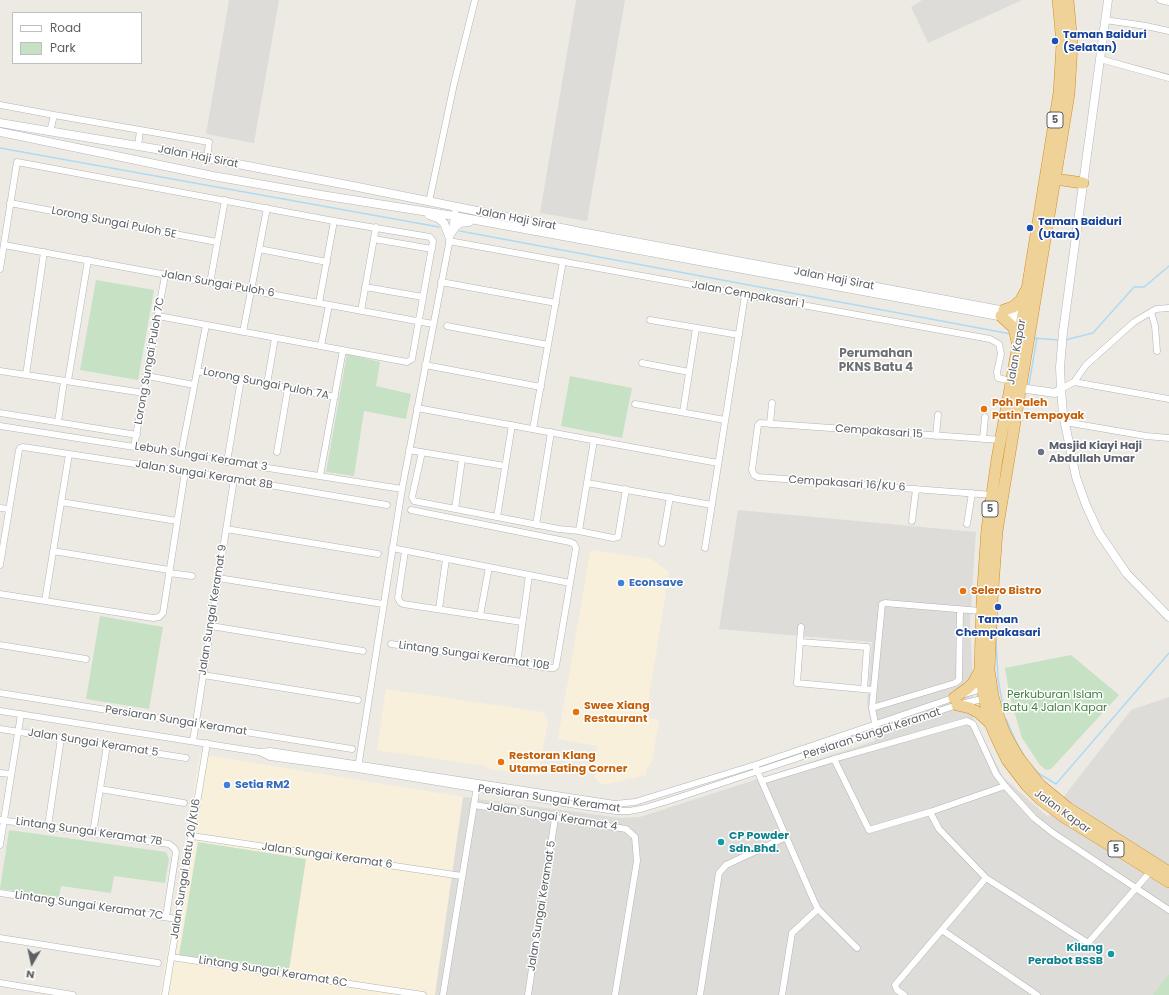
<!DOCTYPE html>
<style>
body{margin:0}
#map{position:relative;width:1169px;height:995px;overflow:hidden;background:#edeae4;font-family:Poppins,sans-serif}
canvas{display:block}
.legend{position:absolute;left:12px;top:12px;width:130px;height:52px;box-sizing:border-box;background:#fff;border:1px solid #bebfc1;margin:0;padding:5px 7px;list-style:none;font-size:12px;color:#5c5f63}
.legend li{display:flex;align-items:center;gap:8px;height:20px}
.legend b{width:20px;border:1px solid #bebfc1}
.north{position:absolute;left:12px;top:943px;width:40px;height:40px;-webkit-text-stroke:3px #fff;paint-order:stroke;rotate:189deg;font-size:11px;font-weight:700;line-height:16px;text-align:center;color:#5c5f63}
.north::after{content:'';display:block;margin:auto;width:14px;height:18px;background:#5c5f63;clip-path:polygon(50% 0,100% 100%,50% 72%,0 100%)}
</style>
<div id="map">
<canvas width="1169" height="995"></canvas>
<ul class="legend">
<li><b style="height:5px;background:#fff"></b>Road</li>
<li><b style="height:11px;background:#c6e1c4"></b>Park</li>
</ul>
<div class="north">N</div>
</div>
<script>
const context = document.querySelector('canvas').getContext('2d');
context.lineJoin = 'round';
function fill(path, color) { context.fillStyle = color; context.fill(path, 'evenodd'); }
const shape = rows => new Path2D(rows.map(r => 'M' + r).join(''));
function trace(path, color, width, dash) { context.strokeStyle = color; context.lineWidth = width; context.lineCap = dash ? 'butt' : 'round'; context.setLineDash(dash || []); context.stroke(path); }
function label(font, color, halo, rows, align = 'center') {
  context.font = font + ' Poppins,sans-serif'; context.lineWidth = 3; context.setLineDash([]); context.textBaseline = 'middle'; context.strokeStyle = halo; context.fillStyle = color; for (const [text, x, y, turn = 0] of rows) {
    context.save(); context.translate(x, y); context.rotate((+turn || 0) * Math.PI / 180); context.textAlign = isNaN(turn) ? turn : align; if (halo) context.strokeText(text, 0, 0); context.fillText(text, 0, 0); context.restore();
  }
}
const commercial = shape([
 [592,550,651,559,669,572,646,717,659,720,652,761,646,770,646,775,607,784,599,783,594,776,597,746,558,739,590,552],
 [386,689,542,712,546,716,548,721,538,776,489,769,486,766,377,750],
 [200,754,463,797,435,995,160,995]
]);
const industrial = shape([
 [229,0,279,0,254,143,206,134],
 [576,0,625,0,587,221,540,213],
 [922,0,1022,0,928,43,911,7],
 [738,510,976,532,970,622,973,683,973,718,1003,777,1048,817,1131,710,1169,697,1169,995,435,995,463,797,621,818,640,817,875,741,867,703,872,642,719,629]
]);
const green = shape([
 [96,280,154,290,138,380,80,370],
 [347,354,380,362,376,386,411,394,406,419,364,411,354,476,326,472],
 [570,376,632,388,622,438,561,426],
 [100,616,163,627,149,709,86,699],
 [1071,655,1119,695,1051,769,1046,770,1040,765,1022,738,1010,697,1005,668],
 [9,830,166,852,169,859,165,883,114,876,111,893,61,886,59,897,0,889],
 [198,842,306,859,289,970,179,955],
 [1169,974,1169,995,1153,995]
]);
const stream = shape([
 [0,148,439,227],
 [460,231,1011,334],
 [1033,338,1059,340],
 [1065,340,1093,333,1134,287,1144,287,1169,266],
 [1029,384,1037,338],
 [1002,536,1003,526],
 [996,635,997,620],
 [996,640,998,679,1004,712],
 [1006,719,1016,742,1026,759],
 [1031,765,1038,773,1056,784,1169,653]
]);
const street = shape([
 [1160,0,1169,2],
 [1105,20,1146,26,1169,31],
 [1100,59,1169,78],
 [0,105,54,115,50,132],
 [54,115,209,142,207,159],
 [138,146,140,130],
 [429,202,454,84,475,0],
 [10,203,217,242],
 [374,239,432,249],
 [449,241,990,339,999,344,1001,354,997,372,998,378,1011,381],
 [4,245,433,324],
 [259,249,327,262],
 [0,269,17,162,334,221,430,237,433,241,412,359,407,362,158,316],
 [441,282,556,303],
 [210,283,225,200],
 [365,287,423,297],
 [319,303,334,221],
 [361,311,376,227],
 [1151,312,1155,326,1157,351],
 [650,320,739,335],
 [447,326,548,345],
 [243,332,267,208],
 [321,346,329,305],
 [642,363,689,372],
 [425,365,541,387],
 [0,371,144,393],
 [197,371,335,397],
 [26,375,44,252],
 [147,376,194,385],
 [68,381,88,260],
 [1074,382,1169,399],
 [267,384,275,338],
 [1061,389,1074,382,1086,365,1134,322,1156,309,1169,308],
 [635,404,725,420],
 [417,408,718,463],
 [683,412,696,328],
 [0,413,137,435],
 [58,422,64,381],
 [1065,422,1146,436,1169,438],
 [770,424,772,403],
 [0,426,402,489],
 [533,429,563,261],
 [936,436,938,415],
 [983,439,985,417],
 [134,447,165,275],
 [409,450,505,466],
 [277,452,288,388],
 [422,452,412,497,414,501,559,529,579,531,613,538,618,537,626,489],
 [181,454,206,325],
 [227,462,241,379],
 [320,476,343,350],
 [587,483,712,505],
 [992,495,758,477,754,475,752,470,758,425,760,423,1001,440],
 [61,502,177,521],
 [0,508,9,509],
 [455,509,462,459],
 [497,517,512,425],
 [912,521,916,489],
 [967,524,972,493],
 [536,525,551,432],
 [226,529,378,554],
 [579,531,594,440],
 [662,543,670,497],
 [392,548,570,583],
 [705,548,745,295],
 [53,551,169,570],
 [405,551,398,598,400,602,403,604,522,622],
 [0,565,19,450,20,448,23,447,234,479,387,505],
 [169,573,192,576],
 [218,578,383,604],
 [0,594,153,618,159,617,163,613,185,472],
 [45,601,69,454],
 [439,609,446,559],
 [480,616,489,567],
 [211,626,363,651],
 [801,627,797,683,873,690],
 [800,642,867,647,864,689],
 [391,644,550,668,554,668,556,666,576,548,574,544,570,542,411,510],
 [0,645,86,659],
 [517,663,529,575],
 [203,675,358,700],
 [0,693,352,749],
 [965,694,985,688],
 [872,708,955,683,959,680,960,610],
 [0,711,259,752,270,751,615,804,635,802,755,765,956,697],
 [876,728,872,708,882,604,885,603,981,611],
 [0,729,186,758],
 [193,741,234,479],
 [260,752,270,757,358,769,588,807,616,811,629,811,641,809,671,800,957,705,986,698],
 [834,759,869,830,930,812,1005,786],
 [358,768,402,489,456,207],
 [756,768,814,901,818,909,857,948],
 [0,773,11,774],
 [762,781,834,759,967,721,973,724,996,774,1005,786,1034,818,1053,833,1169,910],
 [100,789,184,803],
 [474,805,626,829,635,837,637,861,615,995],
 [930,812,939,829,986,878,1088,943,1151,871],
 [0,820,169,844,174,848,176,852,166,917],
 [48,826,61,738],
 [93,833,107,745],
 [192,836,462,876],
 [0,845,21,714],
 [0,893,177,919],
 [942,930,1037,995],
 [0,938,158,963],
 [171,957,423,995],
 [0,983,73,995],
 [165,995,207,743],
 [443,995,477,786],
 [528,995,555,818],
 [700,995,719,873,726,865,786,837],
 [782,995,792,933,818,909],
 [904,995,897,990,895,985,986,878]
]);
const secondary = shape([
 [1108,0,1063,332,1060,367,1061,389,1063,414,1076,477,1086,505,1099,533,1127,574,1169,617],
 [0,123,180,153,358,187,581,232,1027,315],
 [0,132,213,176,321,195,454,216,1026,321],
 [429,215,438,218,444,223,449,236],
 [449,236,456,226,460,223,469,222],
 [1020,388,1055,393,1061,389]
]);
const highway = shape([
 [1058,0,1062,44,1059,93,1018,345,997,459,987,529,982,602,980,670,984,698,990,723,996,737,1007,760,1027,786,1040,799,1064,817,1169,882],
 [1068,0,1072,44,1069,94,997,531,992,601,989,670,993,696,999,718,1005,734,1018,757,1040,785,1068,808,1169,872],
 [1055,179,1083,183],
 [1004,310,1013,307,1021,300,1025,292],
 [1001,316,1014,328,1017,342],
 [954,698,968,688,973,683,980,670],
 [957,705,970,708,979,713,990,723]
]);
const markers = [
 [1055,41,4,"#1a4fb4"],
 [1030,228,4,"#1a4fb4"],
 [984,409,4,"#e8710a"],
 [1041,452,4,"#6b7280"],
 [621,583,4,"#3f7fe0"],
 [963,591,4,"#e8710a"],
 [998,607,4,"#1a4fb4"],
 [576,712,4,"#e8710a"],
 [501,762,4,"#e8710a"],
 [227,785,4,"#3f7fe0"],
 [721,842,4,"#0f9aa8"],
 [1111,954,4,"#0f9aa8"]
];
const shields = [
 [1055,120,16],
 [990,509,16],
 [1116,849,16]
];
const shieldNames = [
 ["5",1055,120],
 ["5",990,509],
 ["5",1116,849]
];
const transitNames = [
 ["Taman Baiduri",1063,35],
 ["(Selatan)",1063,48],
 ["Taman Baiduri",1038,222],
 ["(Utara)",1038,235],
 ["Taman",998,620,"center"],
 ["Chempakasari",998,633,"center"]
];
const streetNames = [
 ["Jalan Haji Sirat",198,157,11],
 ["Jalan Haji Sirat",516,219,11],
 ["Lorong Sungai Puloh 5E",114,223,11],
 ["Jalan Haji Sirat",834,279,11],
 ["Jalan Sungai Puloh 6",218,284,10],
 ["Jalan Cempakasari 1",748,295,10],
 ["Jalan Kapar",1017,352,-80],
 ["Lorong Sungai Puloh 7C",150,361,-80],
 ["Lorong Sungai Puloh 7A",266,384,11],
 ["Cempakasari 15",879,432,4],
 ["Lebuh Sungai Keramat 3",201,457,9],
 ["Jalan Sungai Keramat 8B",204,475,9],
 ["Cempakasari 16/KU 6",847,484,4],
 ["Jalan Sungai Keramat 9",213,610,-81],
 ["Lintang Sungai Keramat 10B",474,656,8],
 ["Persiaran Sungai Keramat",176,721,9],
 ["Persiaran Sungai Keramat",872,734,-18],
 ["Jalan Sungai Keramat 5",93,743,9],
 ["Persiaran Sungai Keramat",549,799,8],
 ["Jalan Kapar",1062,812,36],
 ["Jalan Sungai Keramat 4",552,817,9],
 ["Lintang Sungai Keramat 7B",89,832,8],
 ["Jalan Sungai Keramat 6",327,856,8],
 ["Jalan Sungai Batu 20/KU6",186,869,-81],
 ["Lintang Sungai Keramat 7C",89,906,8],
 ["Jalan Sungai Keramat 5",542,906,-81],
 ["Lintang Sungai Keramat 6C",273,972,9]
];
const foodNames = [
 ["Poh Paleh",992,403],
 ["Patin Tempoyak",992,416],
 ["Selero Bistro",971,591],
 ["Swee Xiang",584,706],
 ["Restaurant",584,719],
 ["Restoran Klang",509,756],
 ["Utama Eating Corner",509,769]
];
const worshipNames = [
 ["Masjid Kiayi Haji",1049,446],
 ["Abdullah Umar",1049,459]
];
const shopNames = [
 ["Econsave",629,583],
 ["Setia RM2",235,785]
];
const parkNames = [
 ["Perkuburan Islam",1055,695],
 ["Batu 4 Jalan Kapar",1055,708]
];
const cultureNames = [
 ["CP Powder",729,836],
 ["Sdn.Bhd.",729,849],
 ["Kilang",1103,948,"right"],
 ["Perabot BSSB",1103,961,"right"]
];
const neighbourhoodNames = [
 ["Perumahan",876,354],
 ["PKNS Batu 4",876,368]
];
fill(commercial, '#f9f0dc');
fill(industrial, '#dedcd8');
fill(green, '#c6e1c4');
trace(stream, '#addaf4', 1.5);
trace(street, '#b1b4b7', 7);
trace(secondary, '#b3b6ba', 9);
trace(highway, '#d48c1d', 12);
trace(street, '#fff', 6);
trace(secondary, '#fff', 8);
trace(highway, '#efd298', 11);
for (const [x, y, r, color] of markers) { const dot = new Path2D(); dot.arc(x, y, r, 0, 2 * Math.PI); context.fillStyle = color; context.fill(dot); trace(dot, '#fff', 1.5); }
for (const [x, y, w] of shields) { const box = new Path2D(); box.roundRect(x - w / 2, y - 8, w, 16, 3); context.fillStyle = '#fff'; context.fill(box); trace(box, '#5c5f63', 1); }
label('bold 10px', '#5c5f63', null, shieldNames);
label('bold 11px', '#164399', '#fff', transitNames, 'left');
label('11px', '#5c5f63', '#fff', streetNames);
label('bold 11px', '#c56008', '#fff', foodNames, 'left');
label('bold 11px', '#5b616d', '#fff', worshipNames, 'left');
label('bold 11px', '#366cbe', '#fff', shopNames, 'left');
label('11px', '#417e40', '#fff', parkNames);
label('bold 11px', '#0d838f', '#fff', cultureNames, 'left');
label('bold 12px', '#6d7174', '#fff', neighbourhoodNames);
</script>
